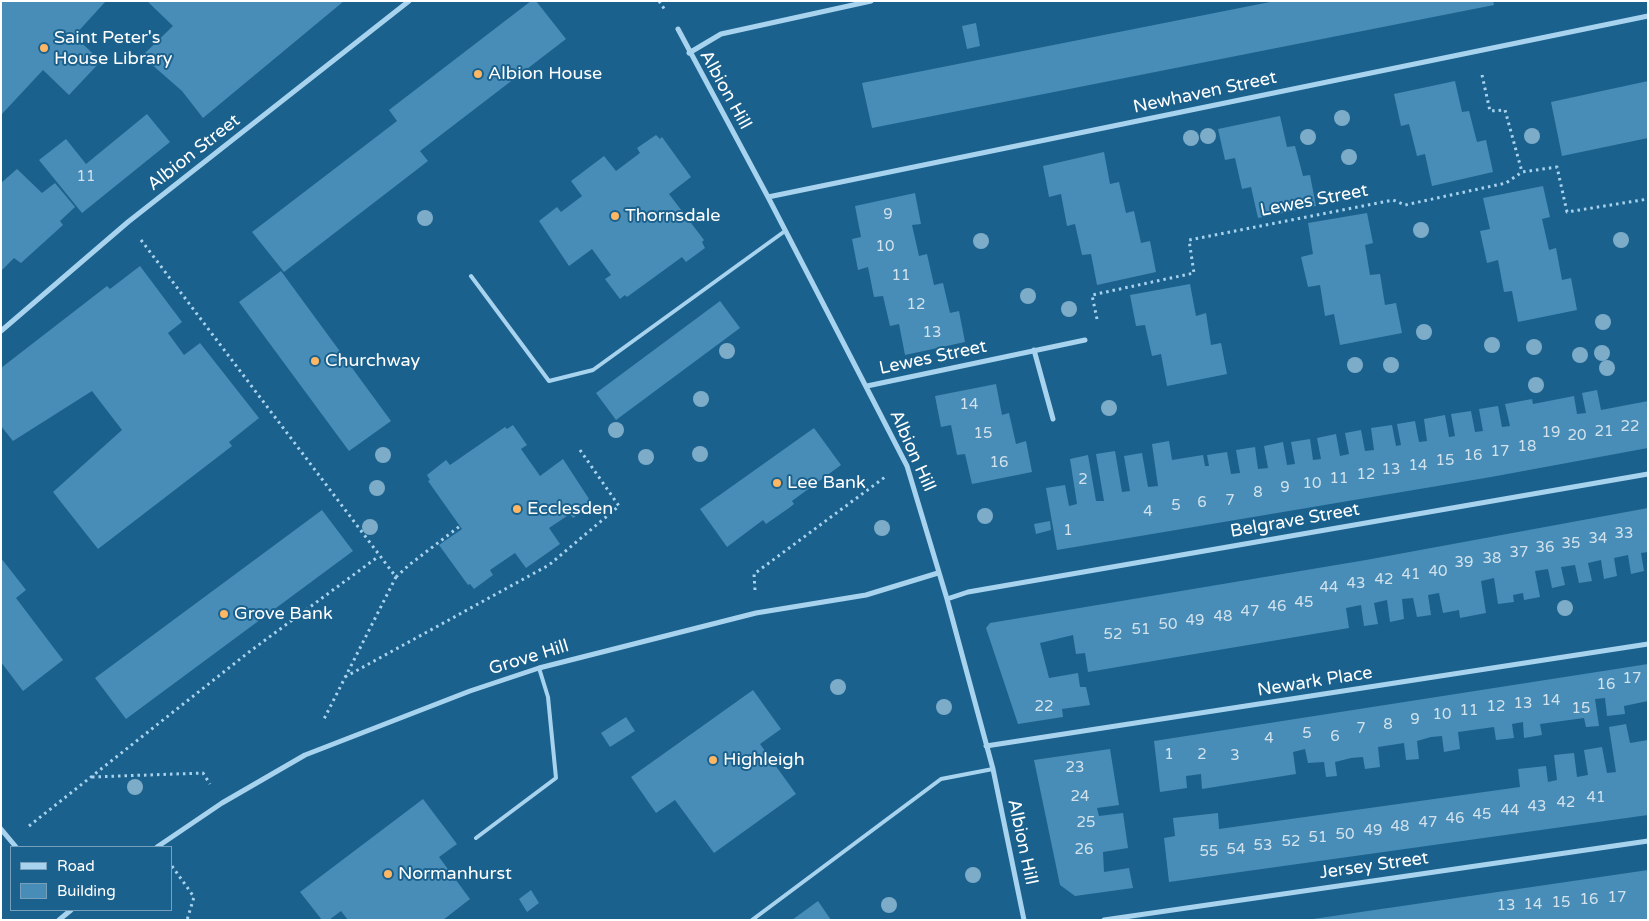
<!DOCTYPE html>
<style>
body{margin:0}
#map{position:relative;width:1649px;height:921px;overflow:hidden;background:#1b618d;font-family:"Varela Round",sans-serif}
canvas{display:block}
.frame{position:absolute;inset:0;border:2px solid #fff;pointer-events:none}
.legend{position:absolute;left:10px;top:846px;width:162px;height:65px;box-sizing:border-box;background:#1b618d;border:1px solid #76a0bb;margin:0;padding:6px 9px;list-style:none;font-size:15px;color:#fff}
.legend li{display:flex;align-items:center;gap:10px;height:25px}
.legend b{width:25px;border:1px solid #76a0bb}
</style>
<div id="map">
<canvas width="1649" height="921"></canvas>
<div class="frame"></div>
<ul class="legend">
<li><b style="height:6px;background:#a8d3ee"></b>Road</li>
<li><b style="height:14px;background:#488db7"></b>Building</li>
</ul>
</div>
<script>
const context = document.querySelector('canvas').getContext('2d');
context.lineJoin = 'round';
function fill(path, color) { context.fillStyle = color; context.fill(path, 'evenodd'); }
const shape = rows => new Path2D(rows.map(r => 'M' + r).join(''));
function trace(path, color, width, dash) { context.strokeStyle = color; context.lineWidth = width; context.lineCap = dash ? 'butt' : 'round'; context.setLineDash(dash || []); context.stroke(path); }
function label(font, color, halo, rows, align = 'center') {
  context.font = font + ' "Varela Round",sans-serif'; context.lineWidth = 4; context.setLineDash([]); context.textBaseline = 'middle'; context.strokeStyle = halo; context.fillStyle = color; for (const [text, x, y, turn = 0] of rows) {
    context.save(); context.translate(x, y); context.rotate((+turn || 0) * Math.PI / 180); context.textAlign = isNaN(turn) ? turn : align; if (halo) context.strokeText(text, 0, 0); context.fillText(text, 0, 0); context.restore();
  }
}
const building = shape([
 [1,1,106,1,74,36,101,61,69,95,43,70,1,115],
 [147,1,344,1,203,118,182,91,142,56,173,26],
 [531,1,536,1,566,39,420,151,428,161,284,272,252,232,397,121,389,110],
 [1275,1,1493,1,1494,5,872,128,862,83],
 [976,23,980,46,967,49,962,26],
 [1455,81,1462,112,1469,111,1477,142,1486,140,1493,172,1432,186,1425,154,1417,156,1409,124,1401,126,1394,94],
 [1648,81,1648,138,1562,156,1551,102],
 [147,114,170,142,82,213,39,160,66,139,86,164],
 [1280,116,1287,147,1295,146,1303,176,1310,175,1316,206,1258,218,1251,187,1242,189,1235,158,1225,160,1218,129],
 [656,135,660,139,662,137,691,177,669,194,704,240,702,242,705,248,686,262,682,257,627,297,625,295,620,299,605,279,611,275,592,249,569,266,539,221,557,207,561,212,582,196,571,181,604,156,616,171,640,153,637,148],
 [1104,152,1110,184,1119,182,1126,213,1134,211,1141,243,1150,241,1156,272,1097,285,1091,254,1082,255,1075,224,1067,226,1061,194,1049,197,1043,166],
 [17,169,42,193,55,183,75,207,60,221,63,225,21,263,14,258,1,271,1,183],
 [1543,186,1550,217,1542,219,1549,250,1556,248,1562,280,1571,278,1577,310,1518,322,1512,291,1504,292,1498,260,1487,263,1480,231,1490,229,1483,198],
 [915,193,921,224,912,225,919,256,927,254,934,285,943,283,950,313,959,311,965,342,905,355,899,324,890,326,883,296,874,297,868,267,858,270,852,239,861,237,855,206],
 [1367,213,1373,243,1365,245,1370,275,1380,274,1385,305,1396,303,1402,333,1340,345,1334,314,1325,316,1320,285,1308,287,1301,257,1313,254,1308,223],
 [140,266,182,322,168,333,184,355,200,343,259,418,229,442,232,446,98,549,53,492,122,430,92,391,13,441,1,426,1,368,107,286,110,289],
 [281,271,391,421,349,451,239,302],
 [1190,284,1196,316,1206,313,1211,345,1221,343,1227,374,1167,386,1161,354,1152,356,1145,325,1136,326,1130,295],
 [720,301,740,328,616,420,596,393],
 [996,384,1002,415,1009,413,1016,444,1026,441,1032,472,972,484,965,454,957,455,951,425,941,427,935,396],
 [1597,390,1601,410,1648,401,1648,448,1491,477,1057,550,1046,488,1065,485,1069,506,1077,504,1070,459,1088,455,1096,501,1104,501,1096,454,1115,451,1122,492,1130,491,1124,456,1142,453,1148,487,1158,486,1152,444,1169,441,1172,460,1203,455,1205,466,1209,466,1207,455,1227,452,1231,474,1240,473,1236,450,1255,447,1258,469,1268,468,1264,446,1283,442,1287,465,1295,464,1291,442,1310,439,1313,460,1321,459,1317,438,1336,434,1340,456,1349,454,1345,433,1361,430,1365,451,1374,450,1371,428,1392,425,1396,446,1401,445,1397,424,1415,421,1419,442,1427,441,1424,419,1445,415,1449,437,1455,436,1451,414,1471,411,1475,432,1483,431,1479,409,1498,406,1502,427,1510,426,1505,404,1532,399,1533,404,1574,396,1577,414,1586,413,1582,393],
 [513,425,527,445,521,449,540,476,563,459,593,505,573,518,570,514,549,528,560,544,526,568,515,553,490,570,493,575,474,589,470,584,468,585,439,545,462,529,428,481,430,480,427,475,446,460,450,465,505,427,507,429],
 [814,428,841,465,792,501,794,504,789,508,766,524,763,520,727,547,700,509],
 [1648,508,1648,552,1641,553,1644,571,1631,574,1628,555,1614,558,1617,576,1604,579,1601,560,1588,563,1592,581,1579,583,1575,565,1561,567,1565,585,1552,588,1548,569,1535,571,1540,597,1524,600,1523,593,1513,595,1514,602,1498,604,1494,578,1481,581,1486,613,1460,618,1459,610,1443,613,1439,593,1428,595,1431,615,1417,617,1413,598,1402,599,1404,619,1390,622,1387,600,1374,603,1378,624,1364,626,1361,605,1346,608,1349,628,1088,672,1085,653,1076,654,1073,635,1040,643,1049,678,1078,673,1080,687,1086,687,1090,705,1062,709,1063,717,1018,724,986,628,990,623,1366,560],
 [322,510,353,551,126,719,95,678],
 [1050,521,1051,530,1036,534,1034,524],
 [1,558,26,590,16,598,63,660,23,691,1,662],
 [1648,664,1648,701,1624,706,1625,714,1607,716,1605,698,1595,699,1599,726,1586,727,1584,718,1540,724,1542,735,1524,738,1523,722,1512,724,1514,738,1496,740,1494,727,1458,732,1460,749,1444,752,1442,736,1431,737,1417,741,1419,759,1406,760,1404,743,1378,747,1380,767,1365,769,1363,757,1351,758,1335,762,1337,776,1326,777,1324,762,1308,763,1305,749,1293,752,1296,774,1202,789,1201,774,1186,776,1187,788,1160,792,1154,741],
 [753,690,781,729,760,744,796,794,714,853,675,800,656,813,631,777],
 [626,717,635,731,610,747,601,733],
 [1626,724,1630,743,1648,740,1648,815,1169,882,1164,838,1175,836,1173,818,1218,813,1219,829,1520,787,1518,769,1546,766,1548,782,1557,780,1554,755,1574,753,1577,777,1588,775,1584,750,1602,747,1607,773,1616,772,1609,727],
 [1110,749,1119,805,1097,808,1099,816,1123,813,1128,848,1103,852,1104,872,1129,868,1133,888,1075,896,1060,885,1034,760],
 [423,799,457,844,439,857,470,899,443,920,348,920,341,911,329,920,322,920,300,892],
 [1648,870,1648,920,1313,920,1313,919],
 [531,890,539,903,527,912,519,899],
 [818,901,831,920,792,920]
]);
const path = shape([
 [659,1,665,10],
 [1482,75,1490,111,1505,110,1522,172],
 [141,240,396,577,323,721],
 [1097,319,1092,295,1194,273,1189,240,1393,200,1405,205,1506,183,1522,172,1557,167,1567,212,1648,199],
 [396,577,409,565,460,526],
 [755,590,754,574,885,477],
 [345,677,549,565,619,506,580,450],
 [92,777,203,773,210,784],
 [29,826,249,652,379,556],
 [172,866,194,897,187,920]
]);
const service = shape([
 [471,276,549,381,593,370,785,231],
 [476,838,556,778,548,697,539,668],
 [752,920,941,779,993,769]
]);
const minor = shape([
 [678,29,768,197,907,466,947,599,993,769,1024,920],
 [689,53,721,34,871,1],
 [768,197,1648,16],
 [1,331,128,222,409,1],
 [1034,350,1053,419],
 [867,386,1085,340],
 [947,599,968,592,1648,474],
 [986,746,1648,644],
 [1,829,16,847],
 [157,847,222,803,305,755,470,691,539,668,756,613,866,595,938,573],
 [59,920,71,910],
 [1104,920,1648,841]
]);
const trees = [
 [1342,118],
 [1208,136],
 [1532,136],
 [1308,137],
 [1191,138],
 [1349,157],
 [425,218],
 [1421,230],
 [1621,240],
 [981,241],
 [1028,296],
 [1069,309],
 [1603,322],
 [1424,332],
 [1492,345],
 [1534,347],
 [727,351],
 [1602,353],
 [1580,355],
 [1355,365],
 [1391,365],
 [1607,368],
 [1536,385],
 [701,399],
 [1109,408],
 [616,430],
 [700,454],
 [383,455],
 [646,457],
 [377,488],
 [985,516],
 [370,527],
 [882,528],
 [1565,608],
 [838,687],
 [944,707],
 [135,787],
 [973,875],
 [889,905]
];
const markers = [
 [44,48,5,"#ffb764"],
 [478,74,5,"#ffb764"],
 [615,216,5,"#ffb764"],
 [315,361,5,"#ffb764"],
 [777,483,5,"#ffb764"],
 [517,509,5,"#ffb764"],
 [224,614,5,"#ffb764"],
 [713,760,5,"#ffb764"],
 [388,874,5,"#ffb764"]
];
const numberNames = [
 ["11",86,177],
 ["9",888,215],
 ["10",885,247],
 ["11",901,276],
 ["12",916,305],
 ["13",932,333],
 ["14",969,405],
 ["22",1630,427],
 ["21",1604,432],
 ["19",1551,433],
 ["15",983,434],
 ["20",1577,436],
 ["18",1527,447],
 ["17",1500,452],
 ["16",1473,456],
 ["15",1445,461],
 ["16",999,463],
 ["14",1418,466],
 ["13",1391,470],
 ["12",1366,475],
 ["11",1339,479],
 ["2",1083,480],
 ["10",1312,484],
 ["9",1285,488],
 ["8",1258,493],
 ["7",1230,501],
 ["6",1202,503],
 ["5",1176,506],
 ["4",1148,512],
 ["1",1068,531],
 ["33",1624,534],
 ["34",1598,539],
 ["35",1571,544],
 ["36",1545,548],
 ["37",1519,553],
 ["38",1492,559],
 ["39",1464,563],
 ["40",1438,572],
 ["41",1411,575],
 ["42",1384,580],
 ["43",1356,584],
 ["44",1329,588],
 ["45",1304,603],
 ["46",1277,607],
 ["47",1250,612],
 ["48",1223,617],
 ["49",1195,621],
 ["50",1168,625],
 ["51",1141,630],
 ["52",1113,635],
 ["17",1632,679],
 ["16",1606,685],
 ["14",1551,701],
 ["13",1523,704],
 ["22",1044,707],
 ["12",1496,707],
 ["15",1581,709],
 ["11",1469,711],
 ["10",1442,715],
 ["9",1415,720],
 ["8",1388,725],
 ["7",1361,729],
 ["5",1307,734],
 ["6",1335,737],
 ["4",1269,739],
 ["1",1169,755],
 ["2",1202,755],
 ["3",1235,756],
 ["23",1075,768],
 ["24",1080,797],
 ["41",1596,798],
 ["42",1566,803],
 ["43",1537,807],
 ["44",1510,811],
 ["45",1482,815],
 ["46",1455,819],
 ["25",1086,823],
 ["47",1428,823],
 ["48",1400,827],
 ["49",1373,831],
 ["50",1345,835],
 ["51",1318,838],
 ["52",1291,842],
 ["53",1263,846],
 ["26",1084,850],
 ["54",1236,850],
 ["55",1209,852],
 ["17",1617,898],
 ["16",1589,900],
 ["15",1561,903],
 ["14",1533,905],
 ["13",1506,906]
];
const poiNames = [
 ["Saint Peter's",54,38],
 ["House Library",54,59],
 ["Albion House",488,74],
 ["Thornsdale",625,216],
 ["Churchway",325,361],
 ["Lee Bank",787,483],
 ["Ecclesden",527,509],
 ["Grove Bank",234,614],
 ["Highleigh",723,760],
 ["Normanhurst",398,874]
];
const streetNames = [
 ["Albion Hill",725,90,61],
 ["Newhaven Street",1205,93,-12],
 ["Albion Street",194,153,-38],
 ["Lewes Street",1314,201,-11],
 ["Lewes Street",933,358,-12],
 ["Albion Hill",912,451,66],
 ["Belgrave Street",1295,521,-10],
 ["Grove Hill",529,658,-17],
 ["Newark Place",1315,682,-9],
 ["Albion Hill",1022,842,78],
 ["Jersey Street",1374,866,-8]
];
fill(building, '#488db7');
trace(path, '#a8d3ee', 3, [2.5, 4]);
trace(service, '#a8d3ee', 4);
trace(minor, '#a8d3ee', 5);
context.fillStyle = '#7dacc9';
for (const [x, y] of trees) { context.beginPath(); context.arc(x, y, 8, 0, 2 * Math.PI); context.fill(); }
for (const [x, y, r, color] of markers) { const dot = new Path2D(); dot.arc(x, y, r, 0, 2 * Math.PI); context.fillStyle = color; context.fill(dot); trace(dot, '#1b618d', 2); }
label('15px', '#d1e2ed', null, numberNames);
label('18px', '#fff', '#1b618d', poiNames, 'left');
label('18px', '#fff', '#1b618d', streetNames);
</script>
